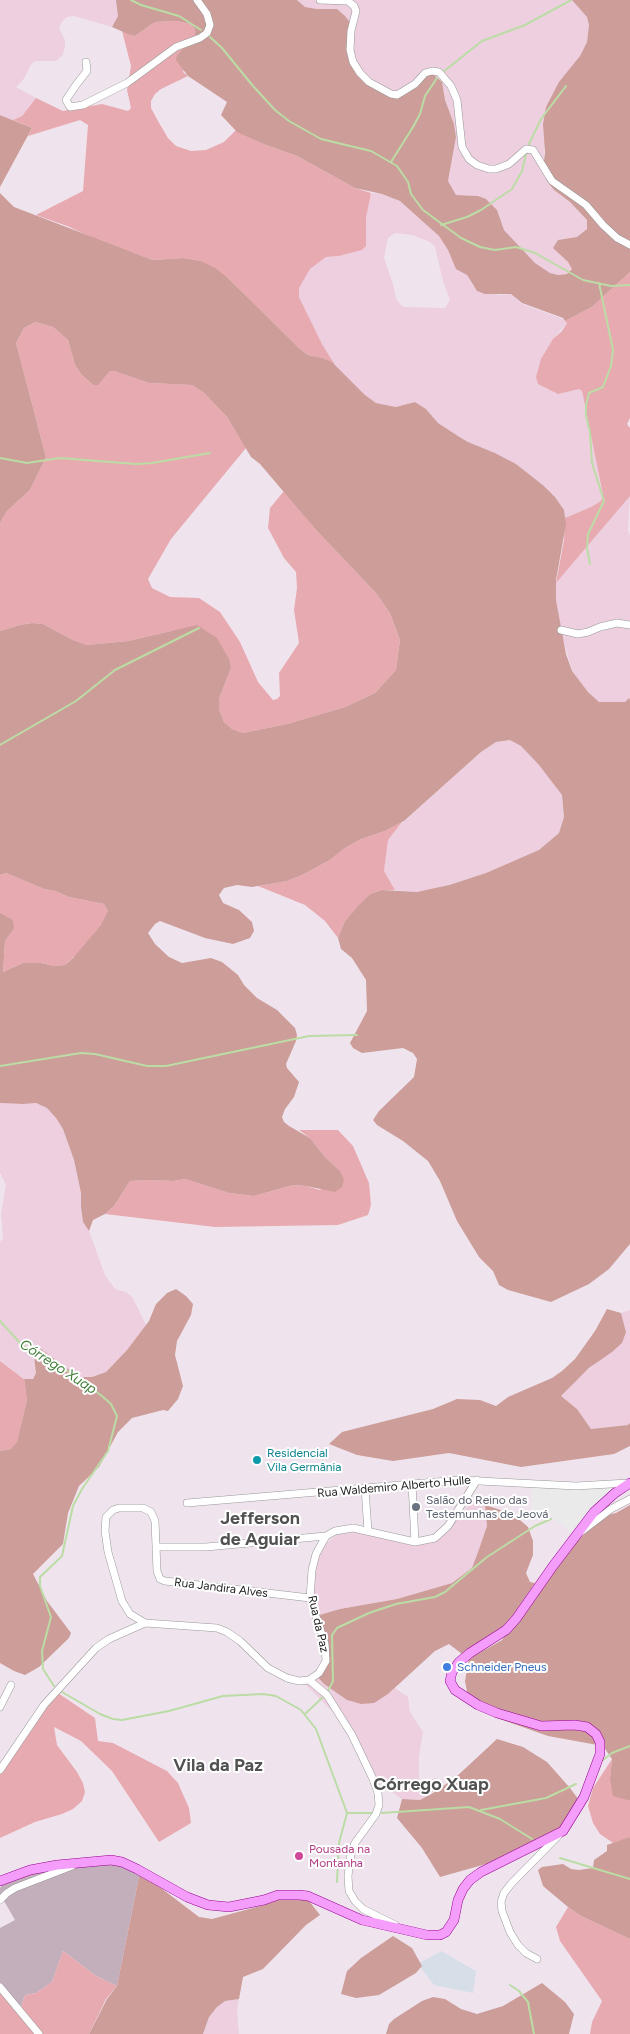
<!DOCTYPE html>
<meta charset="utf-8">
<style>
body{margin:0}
canvas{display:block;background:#efe4ee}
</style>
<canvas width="630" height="2034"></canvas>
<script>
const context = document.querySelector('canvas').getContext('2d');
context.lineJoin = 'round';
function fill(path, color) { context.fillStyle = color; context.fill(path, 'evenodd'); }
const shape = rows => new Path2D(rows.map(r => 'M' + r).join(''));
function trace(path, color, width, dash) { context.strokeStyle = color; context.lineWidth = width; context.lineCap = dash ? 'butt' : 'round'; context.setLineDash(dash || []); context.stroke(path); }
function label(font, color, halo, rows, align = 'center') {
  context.font = font + ' Figtree,sans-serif'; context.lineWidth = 4; context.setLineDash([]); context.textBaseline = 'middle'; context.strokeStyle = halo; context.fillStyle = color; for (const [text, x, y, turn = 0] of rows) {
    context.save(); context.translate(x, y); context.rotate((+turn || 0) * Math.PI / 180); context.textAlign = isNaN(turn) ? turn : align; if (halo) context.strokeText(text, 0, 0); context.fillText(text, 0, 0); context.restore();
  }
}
const industrial = shape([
 [441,1951,476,1971,473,1993,434,1985,418,1964]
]);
const construction = shape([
 [119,1860,140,1872,117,1986,96,1976,63,1951,52,1982,36,1993,25,1995,21,2007,0,1988,0,1928,15,1920,0,1894,0,1888,6,1879,48,1871,61,1871,94,1861]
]);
const farmland = shape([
 [0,0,116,0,117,1,118,16,112,27,74,16,67,17,62,22,59,28,65,40,65,47,62,56,56,61,37,61,32,63,23,80,16,87,36,98,22,116,13,120,0,115],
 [297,0,572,0,587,17,589,25,587,42,580,56,571,68,545,140,543,170,554,190,570,202,587,220,587,229,577,237,558,240,559,254,568,262,573,269,567,274,558,275,550,273,535,263,504,230,497,210,478,196,456,195,448,181,456,137,454,124,445,100,442,82,438,77,432,73,405,95,395,97,386,94,356,67,326,9,317,9,305,7],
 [371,193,382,194,400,201,420,217,439,236,448,250,456,268,467,275,473,286,499,295,511,294,522,304,563,319,567,323,553,339,580,389,582,391,603,495,601,501,591,507,565,518,564,510,555,497,544,486,516,464,495,453,468,442,458,436,438,423,426,409,415,402,396,407,376,403,365,395,335,365,322,344,299,297,299,288,310,269,326,257,339,256,362,250,366,246,366,218],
 [395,233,412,235,430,242,435,247,443,281,450,300,445,308,405,307,401,305,396,299,393,284,384,258,388,238],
 [630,496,628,530,630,536,630,700,628,699,625,702,599,702,588,692,572,671,562,635,556,600,556,583],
 [510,740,521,746,539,765,562,795,564,817,559,833,539,850,486,873,431,890,417,892,395,890,384,871,388,840,398,827,481,752,496,742],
 [0,1103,23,1104,36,1103,47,1108,56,1118,63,1129,74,1160,81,1193,81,1207,83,1222,89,1231,105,1275,115,1289,126,1292,133,1298,146,1325,127,1350,106,1372,92,1377,79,1377,37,1346,34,1357,36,1373,33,1379,25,1379,0,1361,0,1242,3,1238,1,1214,6,1185,0,1173],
 [630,1310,630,1423,628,1425,591,1429,577,1409,561,1396,576,1380,600,1360,626,1331,621,1313],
 [480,1504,485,1505,487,1526,478,1552,472,1568,452,1583,397,1599,340,1609,316,1616,309,1597,307,1578,312,1561,323,1546,338,1534,366,1531,432,1542,469,1505],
 [314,1673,324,1684,347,1700,361,1704,388,1694,395,1688,408,1697,410,1712,423,1732,419,1756,419,1783,422,1784,434,1778,438,1779,436,1790,420,1800,402,1799,387,1789,372,1773,333,1712,300,1679,311,1676],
 [239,1999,237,2010,239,2034,203,2034,209,2017,217,2007,225,2001]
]);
const grass = shape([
 [177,21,190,24,195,29,195,37,183,72,188,76,161,89,155,94,151,101,151,108,158,121,168,138,176,146,191,151,206,150,224,142,236,130,266,145,297,156,355,188,371,193,366,218,366,246,362,250,339,256,326,257,310,269,299,288,299,297,322,344,335,365,323,358,308,355,300,349,228,278,201,261,183,258,153,260,102,242,67,226,36,215,83,191,88,125,80,120,28,136,32,128,13,120,22,116,36,98,63,111,102,104,128,111,131,108,127,90,131,66,122,31,135,36,155,22],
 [630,272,630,418,627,424,630,428,630,496,556,583,564,540,565,518,591,507,601,501,603,495,582,391,579,389,558,394,538,384,536,377,541,359,553,339,562,331,567,323,565,321,592,307],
 [35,322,53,327,68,340,75,365,81,374,93,385,103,379,110,371,114,371,149,383,192,385,204,393,227,417,246,448,171,539,148,579,152,588,170,597,199,598,220,612,240,642,258,682,273,700,277,699,280,696,279,673,299,643,294,610,297,588,296,572,284,558,268,528,270,508,284,491,317,531,376,593,390,613,400,640,396,670,375,693,345,707,287,724,243,733,232,729,224,722,219,709,219,699,231,668,171,631,128,641,87,645,73,640,43,624,32,623,20,625,0,631,0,523,7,511,30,490,46,457,16,343,24,328],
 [402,822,388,840,384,871,395,890,382,890,370,894,345,921,338,938,325,921,305,905,258,886,287,881,302,875,330,860,345,848,361,839,385,831],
 [6,873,44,889,55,891,69,897,104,904,108,911,107,915,103,923,78,953,65,965,55,966,41,963,23,963,3,972,5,941,14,929,0,913,0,875],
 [299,1130,338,1130,353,1146,369,1183,371,1205,368,1215,338,1225,215,1227,105,1214,114,1206,130,1181,145,1180,174,1181,185,1179,229,1193,254,1196,293,1185,306,1186,320,1190,340,1171,325,1157,310,1138],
 [0,1361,24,1379,27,1400,17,1443,11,1449,0,1451],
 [58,1693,95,1718,98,1741,113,1743,167,1771,178,1783,189,1808,191,1823,159,1842,112,1771,81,1741,54,1727,57,1745,77,1772,83,1783,85,1792,82,1801,73,1809,62,1814,35,1822,0,1838,0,1771,22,1739],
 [612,1759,610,1778,627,1800,630,1800,630,1838,613,1843,600,1834,593,1823,588,1806,593,1788],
 [568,1907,581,1916,630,1939,630,2034,590,2034,592,2022,602,2001,560,1941,556,1927],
 [63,1951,96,1976,117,1986,106,1999,89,2034,0,2034,0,1988,21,2007,25,1995,36,1993,52,1982]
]);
const forest = shape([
 [116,0,297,0,305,7,317,9,337,9,345,16,352,25,351,56,373,85,395,97,405,95,427,75,432,73,442,82,445,100,454,124,456,137,448,181,456,195,478,196,486,199,497,210,504,230,535,263,550,273,558,275,567,274,572,269,568,262,553,248,558,240,577,237,587,229,587,220,570,202,554,190,547,181,543,170,545,152,543,124,546,107,559,82,580,56,587,42,589,25,587,17,572,0,630,0,630,272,592,307,565,321,563,318,522,303,511,294,485,294,477,291,467,275,456,269,448,250,439,236,400,201,382,194,355,188,297,156,266,145,237,132,221,115,227,102,188,76,176,60,177,55,195,37,195,29,190,24,177,21,155,22,135,36,128,34,112,27,118,16],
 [0,115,32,128,0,187],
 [0,193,14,207,142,256,153,260,183,258,201,261,215,268,228,278,300,349,308,355,323,358,333,363,365,395,376,403,396,407,415,402,426,409,438,423,458,436,468,442,495,453,516,464,544,486,555,497,564,510,566,524,556,580,556,600,566,654,572,671,588,692,599,702,625,702,629,698,630,700,630,1244,609,1269,589,1284,551,1302,508,1290,499,1285,493,1271,479,1257,457,1221,440,1181,428,1161,403,1141,377,1125,373,1120,379,1111,414,1077,417,1059,413,1053,403,1048,362,1053,353,1048,350,1043,367,1011,366,980,352,958,341,949,338,938,345,921,359,905,370,894,382,890,417,892,449,885,486,873,539,850,559,833,564,817,562,795,539,765,521,746,510,740,496,742,481,752,404,821,385,831,361,839,345,848,330,860,302,875,287,881,252,887,237,885,224,888,219,895,223,903,239,910,252,922,254,931,250,938,233,944,205,938,160,921,155,924,148,933,155,944,169,957,182,963,211,958,222,962,238,975,244,985,257,998,277,1010,295,1028,297,1035,296,1041,286,1064,287,1068,299,1082,294,1097,285,1109,282,1117,284,1122,289,1126,310,1138,325,1157,340,1171,344,1180,342,1187,335,1192,306,1186,293,1185,254,1196,229,1193,185,1179,174,1181,145,1180,130,1181,114,1206,105,1214,93,1220,89,1231,83,1222,81,1207,81,1193,74,1160,63,1129,56,1118,47,1108,36,1103,23,1104,0,1103,0,913,13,920,14,929,5,941,3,972,23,963,41,963,55,966,65,965,73,958,101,925,108,911,104,904,69,897,55,891,44,889,6,873,0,875,0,631,20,625,32,623,43,624,73,640,87,645,128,641,197,625,217,638,229,659,231,668,219,699,219,709,224,722,232,729,243,733,287,724,345,707,375,693,396,670,400,640,390,613,376,593,317,531,260,464,251,457,227,417,204,393,192,385,149,383,114,371,110,371,98,385,93,385,81,374,75,365,68,340,53,327,35,322,24,328,16,343,46,457,30,490,7,511,0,523],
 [176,1289,186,1296,193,1304,191,1315,177,1341,175,1355,183,1386,178,1399,168,1411,163,1410,132,1418,118,1432,99,1467,79,1486,68,1513,63,1544,33,1574,47,1601,71,1633,69,1638,39,1667,25,1675,14,1671,0,1663,0,1451,11,1449,17,1442,27,1400,24,1379,33,1379,36,1373,34,1357,37,1346,79,1377,92,1377,106,1372,127,1350,149,1321,156,1304,167,1293],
 [607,1309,621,1313,626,1332,622,1343,612,1352,589,1368,561,1396,577,1409,591,1429,628,1425,630,1423,630,1446,614,1454,521,1467,449,1453,393,1461,357,1455,329,1444,342,1432,433,1409,457,1399,480,1400,496,1406,508,1397,552,1378,562,1371,575,1359,595,1331],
 [485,1505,504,1511,520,1520,528,1527,533,1541,533,1555,526,1573,530,1582,535,1583,511,1618,500,1629,462,1654,449,1644,435,1651,388,1694,374,1703,361,1704,347,1700,324,1684,314,1673,322,1663,324,1653,316,1616,340,1609,397,1599,452,1583,472,1568,478,1552,487,1526],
 [630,1505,630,1800,627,1800,613,1796,610,1778,612,1759,603,1746,548,1736,494,1717,476,1706,468,1697,465,1681,469,1659,502,1640,574,1544,604,1516,616,1513],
 [497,1739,523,1747,547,1762,570,1788,579,1800,572,1815,554,1833,511,1857,440,1877,422,1848,397,1818,402,1799,420,1800,433,1793,455,1778],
 [627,1838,630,1838,630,1939,581,1916,568,1907,543,1886,538,1870,542,1867,563,1864,571,1869,579,1870,593,1868,594,1860,607,1851,607,1845],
 [140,1872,199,1917,212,1919,264,1905,284,1898,300,1896,309,1901,320,1915,306,1925,263,1969,243,1977,239,1999,225,2001,217,2007,209,2017,203,2034,89,2034,107,1999,117,1986],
 [393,1936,412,1948,422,1966,416,1973,379,1995,356,1998,341,1994,347,1971,361,1958],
 [542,1983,565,2002,574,2014,569,2034,386,2034,389,2024,394,2019,422,2001,433,1997,445,1999,461,2009,477,2014,503,2006]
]);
const parking = shape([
 [532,1488,615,1488,593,1506,571,1532,547,1513,531,1511]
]);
const stream = shape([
 [131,0,141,5,179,16,201,30],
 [210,37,222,48,253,86,275,110,289,121,321,139,371,151,397,166,408,182,411,194,423,210,461,238,480,247,495,250,516,247,535,253,583,280,611,286,630,285],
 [443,72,482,41,525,25,571,0],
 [529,144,541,119,566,86],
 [391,162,413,127,420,114,425,96,437,78],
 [441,225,467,217,481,210,512,189,522,171,526,154],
 [0,458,27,463,60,458,136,464,152,463,210,453],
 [590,564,587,548,588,534,604,501,592,463,590,432,586,416,586,405,589,393,603,387,611,366,613,350,599,283],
 [0,745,76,701,115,670,199,628],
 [0,1066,81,1053,95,1054,147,1066,166,1066,309,1036,357,1035],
 [0,1321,21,1344,71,1373,102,1396,111,1404,117,1416,108,1451,82,1489,73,1506,62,1556,40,1577,40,1586,51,1617,42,1651,43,1669,54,1686],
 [328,1691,333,1681,332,1635,337,1628,369,1613,396,1604,435,1597,445,1592,487,1557,535,1526,551,1519],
 [62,1692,100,1714,113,1719,122,1720,169,1711,223,1696,263,1694,276,1696,301,1710,316,1729,347,1813],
 [305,1714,323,1697],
 [603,1760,612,1753,630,1746],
 [481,1810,546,1798,576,1784],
 [347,1813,373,1813],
 [382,1813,469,1807,500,1819,532,1839],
 [560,1858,630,1879],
 [337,1882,339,1843,347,1813],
 [510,1985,519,1991,528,2002,534,2034]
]);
const minor = shape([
 [320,0,348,1,354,6,356,11,351,31,350,50,353,62,360,73,369,82,391,94,397,95,415,84,425,73,432,71,439,72,451,86,457,100,462,147,469,159,477,165,489,169,496,169,509,164,526,149,533,150,552,181,586,205,603,225,617,238,630,245],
 [86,62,87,71,76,85,66,100,70,107,83,105,127,83,176,47,200,38,207,33,210,25,207,14,197,0],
 [561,630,578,634,588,632,600,627,617,623,630,625],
 [412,1484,415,1542],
 [365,1488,368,1531],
 [187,1503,460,1480,576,1486,628,1483],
 [582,1531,611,1509,630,1499],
 [156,1547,206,1547,326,1536],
 [310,1598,165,1581,160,1579,157,1571,155,1521,151,1512,143,1508,119,1508,113,1510,106,1517,105,1531,108,1552,122,1601,130,1614,145,1623,217,1628,227,1632,240,1641,268,1668,287,1678,299,1681,309,1680,319,1673,326,1661,325,1644,310,1598,312,1570,316,1554,326,1536,335,1531,353,1528,415,1542,435,1538,448,1526,477,1480],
 [309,1680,327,1695,352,1735,373,1779,378,1793,379,1805,376,1814,355,1843,351,1853,348,1876,349,1891,355,1901,363,1909,395,1925],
 [0,1707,11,1685],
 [0,1770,44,1705,96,1648,109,1639,145,1623],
 [0,1900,7,1893,15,1888,72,1866],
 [537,1959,526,1953,518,1945,510,1932,502,1911,501,1902,504,1893,511,1884,559,1835],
 [0,1987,39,2034]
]);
const major = shape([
 [0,1881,30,1870,57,1865,111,1860,122,1862,137,1869,187,1897,208,1905,229,1907,264,1900,278,1895,299,1895,308,1896,362,1920,427,1935,440,1935,446,1932,454,1920,458,1900,463,1889,470,1880,481,1872,563,1831,584,1797,600,1754,600,1742,596,1734,587,1727,575,1725,541,1726,497,1713,478,1705,455,1690,450,1681,452,1672,459,1662,470,1653,506,1630,516,1619,553,1566,594,1512,615,1493,630,1483]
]);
const markers = [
 [257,1460,5,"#0f9aa8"],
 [416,1507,5,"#6b7280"],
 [447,1667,5,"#3f7fe0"],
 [299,1856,5,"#d1479c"]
];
const cultureNames = [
 ["Residencial",267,1453],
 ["Vila Germânia",267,1467]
];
const streetNames = [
 ["Rua Waldemiro Alberto Hulle",394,1487,-5],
 ["Rua Jandira Alves",221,1588,7],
 ["Rua da Paz",318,1624,77]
];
const worshipNames = [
 ["Salão do Reino das",426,1500],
 ["Testemunhas de Jeová",426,1514]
];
const shopNames = [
 ["Schneider Pneus",457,1667]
];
const hotelNames = [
 ["Pousada na",309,1849],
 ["Montanha",309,1863]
];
const waterNames = [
 ["Córrego Xuap",58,1367,33]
];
const districtNames = [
 ["Jefferson",260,1519],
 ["de Aguiar",260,1540],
 ["Vila da Paz",218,1766],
 ["Córrego Xuap",431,1785]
];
fill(industrial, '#d6dee8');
fill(construction, '#c3afbc');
fill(farmland, '#edcfe0');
fill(grass, '#e8aab1');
fill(forest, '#cd9d99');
fill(parking, '#eaeaea');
trace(stream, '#bbdca5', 2);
trace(minor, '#989898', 8);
trace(major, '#95038e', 10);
trace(minor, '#fff', 7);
trace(major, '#f59dfa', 9);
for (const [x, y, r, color] of markers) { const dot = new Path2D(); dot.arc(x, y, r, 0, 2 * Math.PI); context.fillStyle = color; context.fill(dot); trace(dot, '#fff', 2); }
label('12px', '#0d838f', '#fff', cultureNames, 'left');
label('12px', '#1e1e1e', '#fff', streetNames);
label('12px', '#5b616d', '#fff', worshipNames, 'left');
label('12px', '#366cbe', '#fff', shopNames, 'left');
label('12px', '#b23c85', '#fff', hotelNames, 'left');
label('italic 14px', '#437e3a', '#fff', waterNames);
label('bold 18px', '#515151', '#fff', districtNames);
</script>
